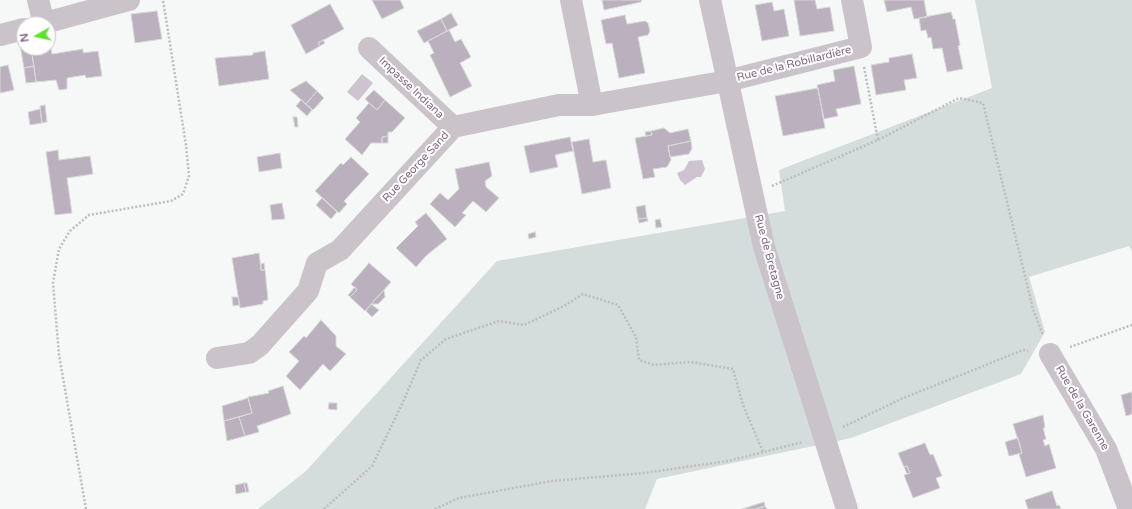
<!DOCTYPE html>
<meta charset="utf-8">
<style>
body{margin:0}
#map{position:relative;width:1132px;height:509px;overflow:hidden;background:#f5f8f6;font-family:"Varela Round",sans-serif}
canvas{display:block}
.north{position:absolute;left:16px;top:16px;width:40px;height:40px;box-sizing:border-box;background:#fff;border:1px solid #cdc2ce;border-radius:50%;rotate:262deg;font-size:11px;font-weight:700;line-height:16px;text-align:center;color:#836785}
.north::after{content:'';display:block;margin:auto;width:14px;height:18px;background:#5fe02c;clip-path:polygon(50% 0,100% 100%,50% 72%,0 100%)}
</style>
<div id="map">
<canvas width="1132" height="509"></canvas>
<div class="north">N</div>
</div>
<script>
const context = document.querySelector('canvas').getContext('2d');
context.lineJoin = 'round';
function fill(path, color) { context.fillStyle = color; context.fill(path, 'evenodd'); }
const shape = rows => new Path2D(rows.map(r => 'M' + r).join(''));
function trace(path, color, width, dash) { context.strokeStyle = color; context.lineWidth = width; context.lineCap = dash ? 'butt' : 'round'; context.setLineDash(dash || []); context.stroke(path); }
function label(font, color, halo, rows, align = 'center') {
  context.font = font + ' "Varela Round",sans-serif'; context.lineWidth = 4; context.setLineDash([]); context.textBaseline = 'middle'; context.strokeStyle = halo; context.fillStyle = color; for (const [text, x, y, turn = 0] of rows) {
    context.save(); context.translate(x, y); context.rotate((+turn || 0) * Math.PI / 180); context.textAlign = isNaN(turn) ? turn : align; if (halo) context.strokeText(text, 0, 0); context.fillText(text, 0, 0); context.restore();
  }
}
const green = shape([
 [975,0,1132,0,1132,251,1129,246,1029,277,1045,332,1021,374,851,438,657,479,645,509,258,509,306,471,497,261,785,211,779,170,992,88]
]);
const water = shape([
 [362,74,373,83,358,101,347,92],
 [702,160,705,169,701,177,697,177,685,185,680,180,677,173,684,170,689,161]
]);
const building = shape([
 [372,0,400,0,404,8,382,19,372,0],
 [602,0,642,0,641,2,604,10,602,0],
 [794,0,815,0,817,9,830,7,834,31,800,36,794,0],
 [884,0,924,0,927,17,914,19,911,7,887,12,884,0],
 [772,2,774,11,784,9,789,36,762,41,755,5,772,2],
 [330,4,344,29,318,43,320,46,306,54,291,25,330,4],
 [157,11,162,39,135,43,131,14,157,11],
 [951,12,953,19,955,19,960,45,958,46,963,69,947,72,942,48,933,49,931,37,928,38,926,30,921,31,919,18,951,12],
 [451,13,458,25,447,31,441,19,451,13],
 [625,15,627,24,645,21,648,23,650,31,648,35,638,37,645,73,619,78,612,43,606,44,601,20,625,15],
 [441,19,447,31,424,43,417,31,441,19],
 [449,30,455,42,461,39,471,57,460,63,472,86,450,97,430,55,434,53,428,41,449,30],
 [49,39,52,54,83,49,83,53,98,51,102,76,86,78,85,75,67,78,67,89,59,90,56,80,36,82,31,48,48,48,49,39],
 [323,40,325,43,320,46,318,43,323,40],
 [24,44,24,48,31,48,34,66,24,68,20,45,24,44],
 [265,51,269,79,219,86,215,58,253,55,253,53,265,51],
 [912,54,917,78,904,80,906,90,876,95,871,65,889,62,889,58,912,54],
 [8,65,14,90,0,93,0,67,8,65],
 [34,66,36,82,26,83,24,68,34,66],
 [854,66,861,104,836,109,838,116,824,119,817,85,835,81,833,70,854,66],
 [306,81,317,91,306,104,290,90,306,81],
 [818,88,825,128,783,136,775,96,818,88],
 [374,90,385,100,377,110,365,99,374,90],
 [317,91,324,98,313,110,306,104,317,91],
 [301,100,312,110,307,116,296,106,301,100],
 [385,100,405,118,392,132,388,132,388,136,382,137,382,143,371,143,362,155,345,139,360,122,356,118,369,103,377,110,385,100],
 [45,105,47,122,42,123,40,106,45,105],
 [40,109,42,123,30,125,28,112,40,109],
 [293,117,297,117,298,127,295,127,293,117],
 [664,128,670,133,688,129,691,141,668,146,671,160,667,167,653,169,655,177,643,179,635,138,652,135,651,131,664,128],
 [651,131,652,135,646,136,645,132,651,131],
 [388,136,388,143,382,143,382,137,388,136],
 [570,137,573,151,555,155,558,167,530,173,524,146,570,137],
 [589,139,593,162,606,160,611,188,582,194,572,142,589,139],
 [691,141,692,148,689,154,670,157,668,146,691,141],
 [58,150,59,160,90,156,93,174,67,178,72,213,55,215,46,152,58,150],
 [280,153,282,168,259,172,257,157,280,153],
 [351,157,369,174,344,201,347,204,339,213,315,191,341,163,343,165,351,157],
 [489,162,492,176,485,181,486,187,499,198,486,212,473,201,462,213,466,215,455,227,430,204,440,193,448,200,459,189,455,169,489,162],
 [322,198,337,212,331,219,316,205,322,198],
 [282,203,285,219,272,220,270,205,282,203],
 [645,205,647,218,638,219,636,207,645,205],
 [426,213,447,239,427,255,416,267,396,248,418,226,415,222,426,213],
 [647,218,648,221,639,223,638,219,647,218],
 [660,219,662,227,656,228,655,220,660,219],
 [535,232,536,237,529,239,528,234,535,232],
 [259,253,261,270,265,270,268,300,263,301,263,304,240,308,232,258,259,253],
 [264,263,265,270,261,270,261,264,264,263],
 [369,263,391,282,365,311,350,297,357,290,351,284,369,263],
 [355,287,357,290,350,297,348,295,355,287],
 [384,290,385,297,378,304,371,304,384,290],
 [232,297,238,297,240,305,233,306,232,297],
 [371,304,379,310,372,317,366,311,371,304],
 [321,320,336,336,336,346,346,354,330,371,323,364,300,390,286,376,299,361,289,352,304,336,306,338,321,320],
 [283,386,291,414,257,426,259,432,245,436,239,417,252,413,248,397,269,393,268,391,283,386],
 [1132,392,1132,414,1126,416,1121,395,1132,392],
 [248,398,252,413,224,421,222,406,248,398],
 [329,403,337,403,337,410,328,409,329,403],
 [1043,415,1045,428,1043,428,1046,439,1043,440,1045,446,1049,444,1056,468,1026,477,1019,454,1022,453,1013,424,1043,415],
 [239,417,245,436,227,441,224,421,239,417],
 [1018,438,1022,453,1009,456,1005,442,1018,438],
 [925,443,930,455,933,454,942,476,936,478,940,488,913,498,904,475,910,473,907,466,904,467,898,453,925,443],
 [907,466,910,473,907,474,904,467,907,466],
 [244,483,246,492,236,494,235,485,244,483],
 [244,483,247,483,249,492,246,492,244,483],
 [1052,491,1057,506,1059,505,1061,509,1028,509,1025,500,1052,491],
 [764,502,765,506,755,509,742,509,764,502],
 [765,506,767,509,755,509,765,506]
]);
const path = shape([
 [864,67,878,140],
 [772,186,878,140,959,98,983,103,1033,309,1043,335],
 [1070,347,1132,325],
 [843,427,901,399,1023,350,1028,351],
 [86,509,59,355,53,283,59,249,70,231,89,215,171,201,183,194,189,176,186,145,163,0],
 [324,509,372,466,403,402,421,360,446,339,499,321,524,325,564,306,583,294,618,305,636,337,639,360,654,365,691,362,733,369,743,405,763,452],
 [435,509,459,498,552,481,644,473,728,461,803,442]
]);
const minor = shape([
 [38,0,44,23],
 [571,0,592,105],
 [710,0,764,247,847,509],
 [41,24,129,0],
 [0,35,24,29],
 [369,48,453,127],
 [1050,354,1106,449,1129,509],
 [217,358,249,353,260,345,308,291,317,263,340,250,453,127,559,105,592,105,727,81,861,47,852,0]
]);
const streetNames = [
 ["Rue de la Robillardière",794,64,-14],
 ["Impasse Indiana",411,88,43],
 ["Rue George Sand",416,167,-47],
 ["Rue de Bretagne",769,257,75],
 ["Rue de la Garenne",1082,408,60]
];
fill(green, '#d4dcdc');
fill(water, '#cec4d1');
fill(building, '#bbb0bd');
trace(building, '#d7d9d8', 1);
trace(path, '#c0bbc0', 2.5, [2, 2]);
trace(minor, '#cac3ca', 22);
label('11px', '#836785', '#fff', streetNames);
</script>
